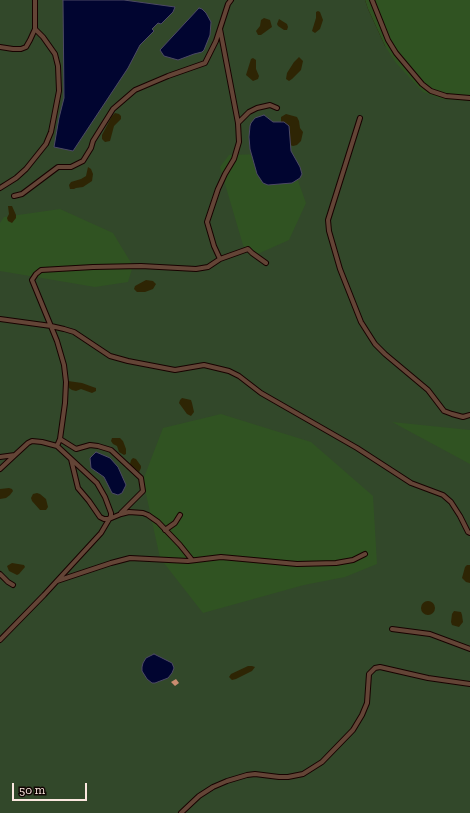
<!DOCTYPE html>
<style>
body{margin:0}
#map{position:relative;width:470px;height:813px;overflow:hidden;background:#31160a;font-family:"Zilla Slab",serif}
canvas{display:block}
.scale{position:absolute;left:12px;top:783px;width:75px;height:18px;box-sizing:border-box;border:2px solid #fbe7df;border-top:0;padding-left:5px;font-size:12px;line-height:14px;white-space:nowrap;color:#fbe7df;-webkit-text-stroke:3px #110603;paint-order:stroke}
</style>
<div id="map">
<canvas width="470" height="813"></canvas>
<div class="scale">50 m</div>
</div>
<script>
const context = document.querySelector('canvas').getContext('2d');
context.lineJoin = 'round';
function fill(path, color) { context.fillStyle = color; context.fill(path, 'evenodd'); }
const shape = rows => new Path2D(rows.map(r => 'M' + r).join(''));
function trace(path, color, width, dash) { context.strokeStyle = color; context.lineWidth = width; context.lineCap = dash ? 'butt' : 'round'; context.setLineDash(dash || []); context.stroke(path); }
const green = shape([
 [0,0,365,0,368,9,385,46,463,100,470,101,470,813,0,813]
]);
const forest = shape([
 [365,0,470,0,470,101,442,99,423,92,396,63,385,46,368,9],
 [265,154,296,175,306,203,289,240,251,257,243,245,220,167,229,155],
 [60,209,113,233,133,266,128,282,95,287,0,271,0,223,4,217],
 [221,414,311,442,373,496,377,564,345,577,304,585,203,613,160,558,143,480,163,428],
 [392,422,470,430,470,464]
]);
const sand = shape([
 [318,11,320,12,323,20,320,29,315,33,312,31,316,18,316,12],
 [264,18,270,20,272,27,261,35,258,35,256,31,260,26,261,20],
 [279,19,287,24,288,27,287,30,284,30,278,26,277,24],
 [299,57,303,61,301,70,292,79,289,81,286,79,287,73,294,62],
 [253,58,256,60,256,69,259,76,258,79,253,81,246,75,251,59],
 [115,113,119,114,121,116,121,119,114,126,110,141,105,142,102,139,102,135,112,116],
 [286,114,297,117,299,121,300,128,303,132,301,141,297,145,293,146,290,145,289,126,284,122,281,122,281,117],
 [88,167,91,169,93,174,92,181,83,187,76,188,74,189,70,189,69,185,71,182,81,179,86,176],
 [8,206,12,206,16,215,16,218,12,223,8,221,7,218,9,214],
 [146,280,153,281,156,284,153,289,145,292,137,292,134,289,135,286],
 [68,381,82,383,93,387,96,388,96,391,92,393,81,389,76,391,72,390,69,388],
 [182,398,191,400,192,403,194,412,191,416,187,414,179,403,180,400],
 [112,438,120,438,123,441,126,449,126,454,124,455,119,452,117,446,113,444,111,441],
 [133,458,136,459,141,466,141,468,139,472,130,464,131,460],
 [9,488,12,489,13,491,10,495,6,498,0,499,0,489],
 [37,493,40,494,46,499,48,507,46,510,40,510,32,501,31,498,33,494],
 [12,563,24,565,25,567,19,574,17,575,9,571,7,566],
 [467,565,470,565,470,583,466,582,462,578,465,567],
 '421 608a7 7 0 1 1 14 0a7 7 0 1 1-14 0Z',
 [454,611,461,612,462,615,463,622,459,627,452,625,451,622,452,614],
 [248,666,252,666,255,667,252,671,236,679,232,680,229,677,231,674]
]);
const water = shape([
 [63,0,124,0,175,7,173,12,161,24,158,23,152,29,154,31,140,45,128,68,73,151,54,147,59,118,64,98,63,0],
 [199,8,202,9,206,13,211,22,210,35,204,50,202,52,194,54,178,60,164,56,160,50,199,8],
 [264,115,273,122,284,122,289,126,291,151,300,167,302,174,300,178,292,183,268,185,263,183,257,174,250,149,249,137,250,126,251,123,255,118,264,115],
 [96,452,110,458,118,467,126,485,122,493,118,495,112,493,104,477,91,468,90,458,96,452],
 [154,654,172,663,174,668,172,673,168,678,155,683,152,683,147,679,142,671,142,667,143,663,146,658,154,654]
]);
const building = shape([
 [176,679,179,683,175,686,171,682]
]);
const service = shape([
 [372,0,388,40,396,53,422,84,431,91,446,96,470,98],
 [220,29,238,123,239,142,234,159,225,174,218,189,207,222,214,246,220,259,248,249,252,253,266,263],
 [0,47,13,49,21,49,26,47,30,40,35,29],
 [360,118,328,220,329,231,340,269,361,322,375,344,385,354,428,390,444,411,452,414,463,417,470,415],
 [238,123,249,112,257,108,270,105,277,108],
 [0,188,16,178,26,169,46,144,51,132,59,91,58,66,55,54,43,37,35,29,35,0],
 [14,196,22,194,58,167,71,167,83,161,91,148,93,141,113,109,135,90,168,76,205,63,216,41,228,4,231,0],
 [0,319,51,326,64,329,74,332,110,356,128,361,175,370,204,365,229,371,239,376,261,393,357,448,411,483,443,495,451,502,460,516,468,532,470,533],
 [60,439,76,449,90,445,98,446,111,450,141,478,143,491,121,513],
 [57,446,60,439,65,403,66,382,64,365,57,341,32,280,36,274,41,270,93,267,141,266,196,269,208,267,220,259],
 [0,457,15,455,28,443,32,441,42,442,57,446,97,483,105,497,111,513,111,516,101,533,44,595,0,640],
 [71,459,78,488,89,501,100,517,104,519,109,519,121,514,129,512,143,513,148,515,158,522,180,545,192,560],
 [0,469,15,455],
 [165,530,175,523,180,515],
 [0,574,8,582,13,585],
 [57,581,111,563,130,558,188,561,221,557,297,564,336,563,353,560,365,554],
 [392,629,430,634,470,649],
 [181,813,199,796,213,787,227,781,247,775,255,774,279,777,288,777,303,774,322,762,353,730,362,715,367,703,369,674,375,668,380,667,428,678,470,684]
]);
fill(green, '#32482a');
fill(forest, '#305322');
fill(sand, '#2e2504');
fill(water, '#010530');
trace(water, '#4c4964', 1);
fill(building, '#ca8c70');
trace(service, '#180200', 6);
trace(service, '#634436', 4);
</script>
